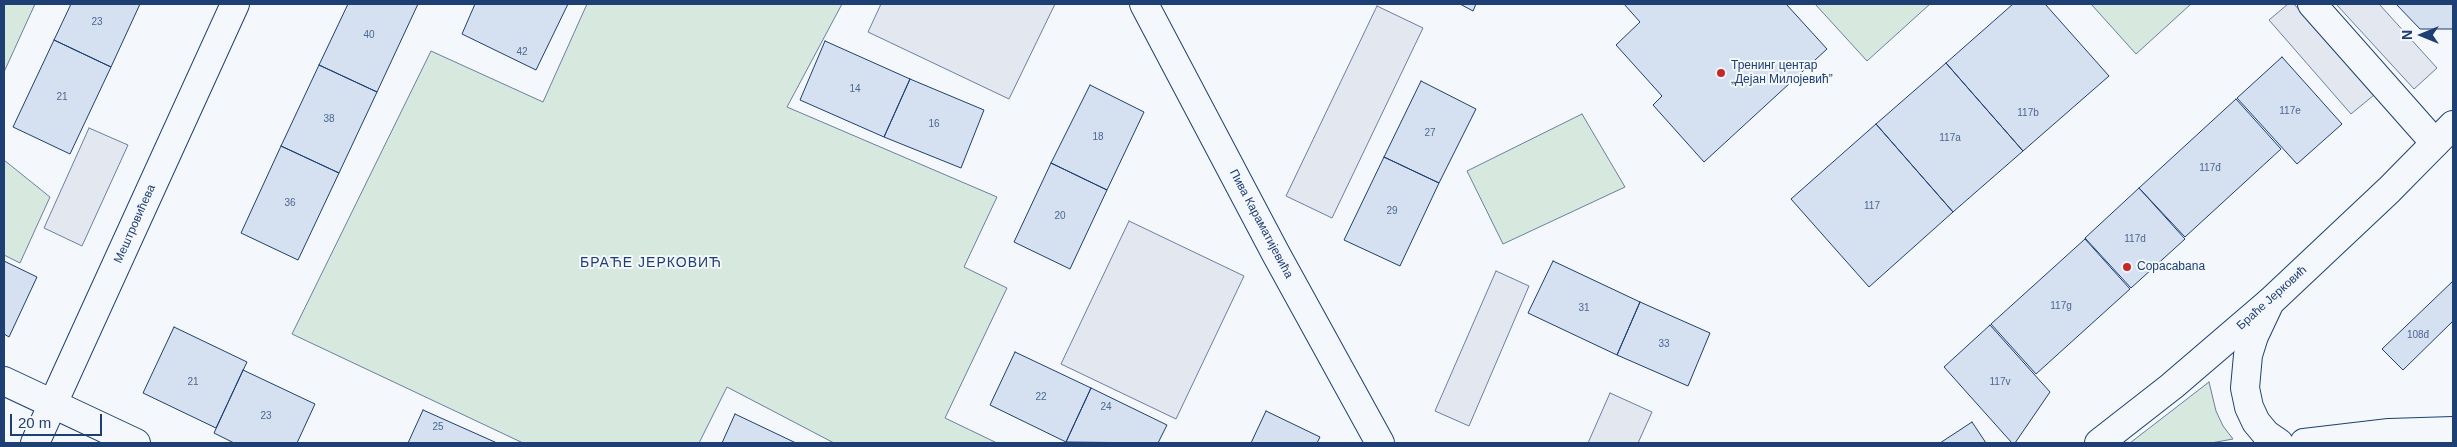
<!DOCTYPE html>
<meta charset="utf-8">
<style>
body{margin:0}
#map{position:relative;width:2457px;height:447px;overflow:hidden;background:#f4f7fb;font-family:Arial,sans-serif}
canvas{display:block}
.frame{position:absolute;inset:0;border:5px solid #1d3f73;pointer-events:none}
.north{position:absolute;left:2397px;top:10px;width:50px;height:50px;-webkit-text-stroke:4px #f4f7fb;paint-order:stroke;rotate:270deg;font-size:14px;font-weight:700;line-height:20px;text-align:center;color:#1d3f73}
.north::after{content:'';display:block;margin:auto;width:18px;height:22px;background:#1d3f73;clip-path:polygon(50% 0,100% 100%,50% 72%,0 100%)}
.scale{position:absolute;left:10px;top:414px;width:92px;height:22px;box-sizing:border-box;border:2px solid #1d3f73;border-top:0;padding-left:6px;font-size:15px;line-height:18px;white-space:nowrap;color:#1d3f73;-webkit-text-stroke:4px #f4f7fb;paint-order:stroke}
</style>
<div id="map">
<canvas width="2457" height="447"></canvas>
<div class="frame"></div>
<div class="north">N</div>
<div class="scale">20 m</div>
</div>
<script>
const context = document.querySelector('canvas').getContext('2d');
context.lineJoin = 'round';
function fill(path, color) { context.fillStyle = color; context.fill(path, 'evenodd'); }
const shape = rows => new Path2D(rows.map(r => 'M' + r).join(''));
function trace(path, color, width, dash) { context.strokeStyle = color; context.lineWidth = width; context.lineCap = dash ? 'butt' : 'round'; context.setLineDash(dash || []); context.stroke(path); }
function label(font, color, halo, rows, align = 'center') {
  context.font = font + ' Arial,sans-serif'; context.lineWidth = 4; context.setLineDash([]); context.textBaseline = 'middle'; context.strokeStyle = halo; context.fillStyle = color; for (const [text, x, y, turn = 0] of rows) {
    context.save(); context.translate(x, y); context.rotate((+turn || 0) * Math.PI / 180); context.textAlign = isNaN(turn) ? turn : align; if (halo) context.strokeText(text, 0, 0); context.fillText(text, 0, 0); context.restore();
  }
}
const green = shape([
 [4,4,35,4,4,72,4,4],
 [587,4,842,4,787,107,997,197,964,267,1007,288,945,418,997,443,834,443,727,387,699,443,523,443,292,334,431,51,543,102,587,4],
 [1815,4,1930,4,1867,61,1815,4],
 [2091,4,2191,4,2136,54,2091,4],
 [1582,114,1625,187,1503,244,1467,171,1582,114],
 [4,160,50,197,20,263,4,255,4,160],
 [2209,382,2216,411,2223,426,2233,439,2211,443,2130,443,2209,382]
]);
const parking = shape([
 [881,4,1055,4,1009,99,868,32,881,4],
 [2288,4,2294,4,2374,95,2351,114,2269,20,2288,4],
 [2336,4,2379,4,2437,68,2414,89,2336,4],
 [1377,6,1423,28,1332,218,1286,196,1377,6],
 [89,128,128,145,82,246,44,228,89,128],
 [1129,221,1244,276,1176,419,1061,364,1129,221],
 [1496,271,1529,286,1469,426,1435,411,1496,271],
 [1610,393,1652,412,1638,443,1588,443,1610,393]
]);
const building = shape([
 [71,4,140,4,111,67,54,40,71,4],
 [348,4,418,4,377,92,319,65,348,4],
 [475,4,568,4,536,70,462,34,475,4],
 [1460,4,1476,4,1473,11,1460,4],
 [1624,4,1786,4,1827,49,1704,162,1653,105,1662,96,1616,45,1640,22,1624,4],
 [2013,4,2045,4,2109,76,2023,151,1946,63,2013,4],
 [2396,4,2453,4,2453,29,2420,29,2396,4],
 [54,40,111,67,70,154,13,127,54,40],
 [825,41,910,79,884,137,800,100,825,41],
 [2282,57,2342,124,2297,164,2237,98,2282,57],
 [1946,63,2023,151,1953,212,1876,124,1946,63],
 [319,65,377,92,339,173,281,146,319,65],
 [910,79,984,110,961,168,884,137,910,79],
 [1421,81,1476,109,1439,183,1384,157,1421,81],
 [1090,85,1144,112,1107,190,1051,163,1090,85],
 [2236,99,2281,149,2185,237,2139,188,2236,99],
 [1876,124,1953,212,1869,287,1791,199,1876,124],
 [281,146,339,173,298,260,241,233,281,146],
 [1384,157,1439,183,1400,266,1344,240,1384,157],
 [1051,163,1107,190,1070,269,1014,242,1051,163],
 [2139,188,2185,239,2131,288,2085,238,2139,188],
 [2085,239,2130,289,2036,374,1991,324,2085,239],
 [4,261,37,277,9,337,4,334,4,261],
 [1553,261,1640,302,1617,355,1528,313,1553,261],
 [2453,281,2453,321,2403,370,2382,349,2453,281],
 [1640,302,1710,333,1688,386,1617,355,1640,302],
 [1990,325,2050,392,2015,443,2012,443,1944,367,1990,325],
 [174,327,247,362,216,428,143,393,174,327],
 [1015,352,1091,388,1066,442,990,405,1015,352],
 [243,370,315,404,297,443,234,443,214,433,243,370],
 [1091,388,1167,425,1158,443,1066,442,1091,388],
 [423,410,497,443,408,443,423,410],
 [1266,411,1320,437,1317,443,1251,443,1266,411],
 [735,414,796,443,722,443,735,414],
 [1972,422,1986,443,1940,443,1972,422]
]);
const minor = shape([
 [1144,4,1276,254,1380,443],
 [2312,4,2435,143],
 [35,443,235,4]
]);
const tertiary = shape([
 [4,381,136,443],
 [2099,443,2172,386,2270,302]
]);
const secondary = shape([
 [2279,443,2266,434,2256,422,2249,407,2245,388,2248,355,2254,336,2270,302,2389,190,2453,125],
 [2304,443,2389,433,2453,431]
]);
const markers = [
 [1721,73,5,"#c62828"],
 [2127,267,5,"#c62828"]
];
const numberNames = [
 ["23",97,22],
 ["40",369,35],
 ["42",522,52],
 ["14",855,89],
 ["21",62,97],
 ["117e",2290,111],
 ["117b",2028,113],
 ["38",329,119],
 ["16",934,124],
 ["27",1430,133],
 ["18",1098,137],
 ["117a",1950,138],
 ["117đ",2210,168],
 ["36",290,203],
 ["117",1872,206],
 ["29",1392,211],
 ["20",1060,216],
 ["117d",2135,239],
 ["117g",2061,306],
 ["31",1584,308],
 ["108đ",2418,335],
 ["33",1664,344],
 ["21",193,382],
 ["117v",2000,382],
 ["22",1041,397],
 ["24",1106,407],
 ["23",266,416],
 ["25",438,427]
];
const poiNames = [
 ["Тренинг центар",1731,66],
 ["„Дејан Милојевић”",1731,80],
 ["Copacabana",2137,267]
];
const streetNames = [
 ["Мештровићева",135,224,-66],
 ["Пива Караматијевића",1261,224,62],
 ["Браће Јерковић",2272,298,-42]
];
const neighbourhoodNames = [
 ["БРАЋЕ ЈЕРКОВИЋ",651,263]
];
fill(green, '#d7e8df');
trace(green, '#687fa3', 1);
fill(parking, '#e3e8f0');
trace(parking, '#687fa3', 1);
fill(building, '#d5e0f0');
trace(building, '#1d3f73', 1);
trace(minor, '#1d3f73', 30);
trace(tertiary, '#1d3f73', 30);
trace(secondary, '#1d3f73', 30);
trace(minor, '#f4f7fb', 28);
trace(tertiary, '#f4f7fb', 28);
trace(secondary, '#f4f7fb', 28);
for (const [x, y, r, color] of markers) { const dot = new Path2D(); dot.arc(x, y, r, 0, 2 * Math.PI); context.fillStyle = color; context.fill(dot); trace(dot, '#f4f7fb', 2); }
label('10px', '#4b6792', null, numberNames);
label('12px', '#1d3f73', '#f4f7fb', poiNames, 'left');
label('12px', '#1d3f73', '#f4f7fb', streetNames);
context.letterSpacing = '1px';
label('14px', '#1d3f73', '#f4f7fb', neighbourhoodNames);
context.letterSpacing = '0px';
</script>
